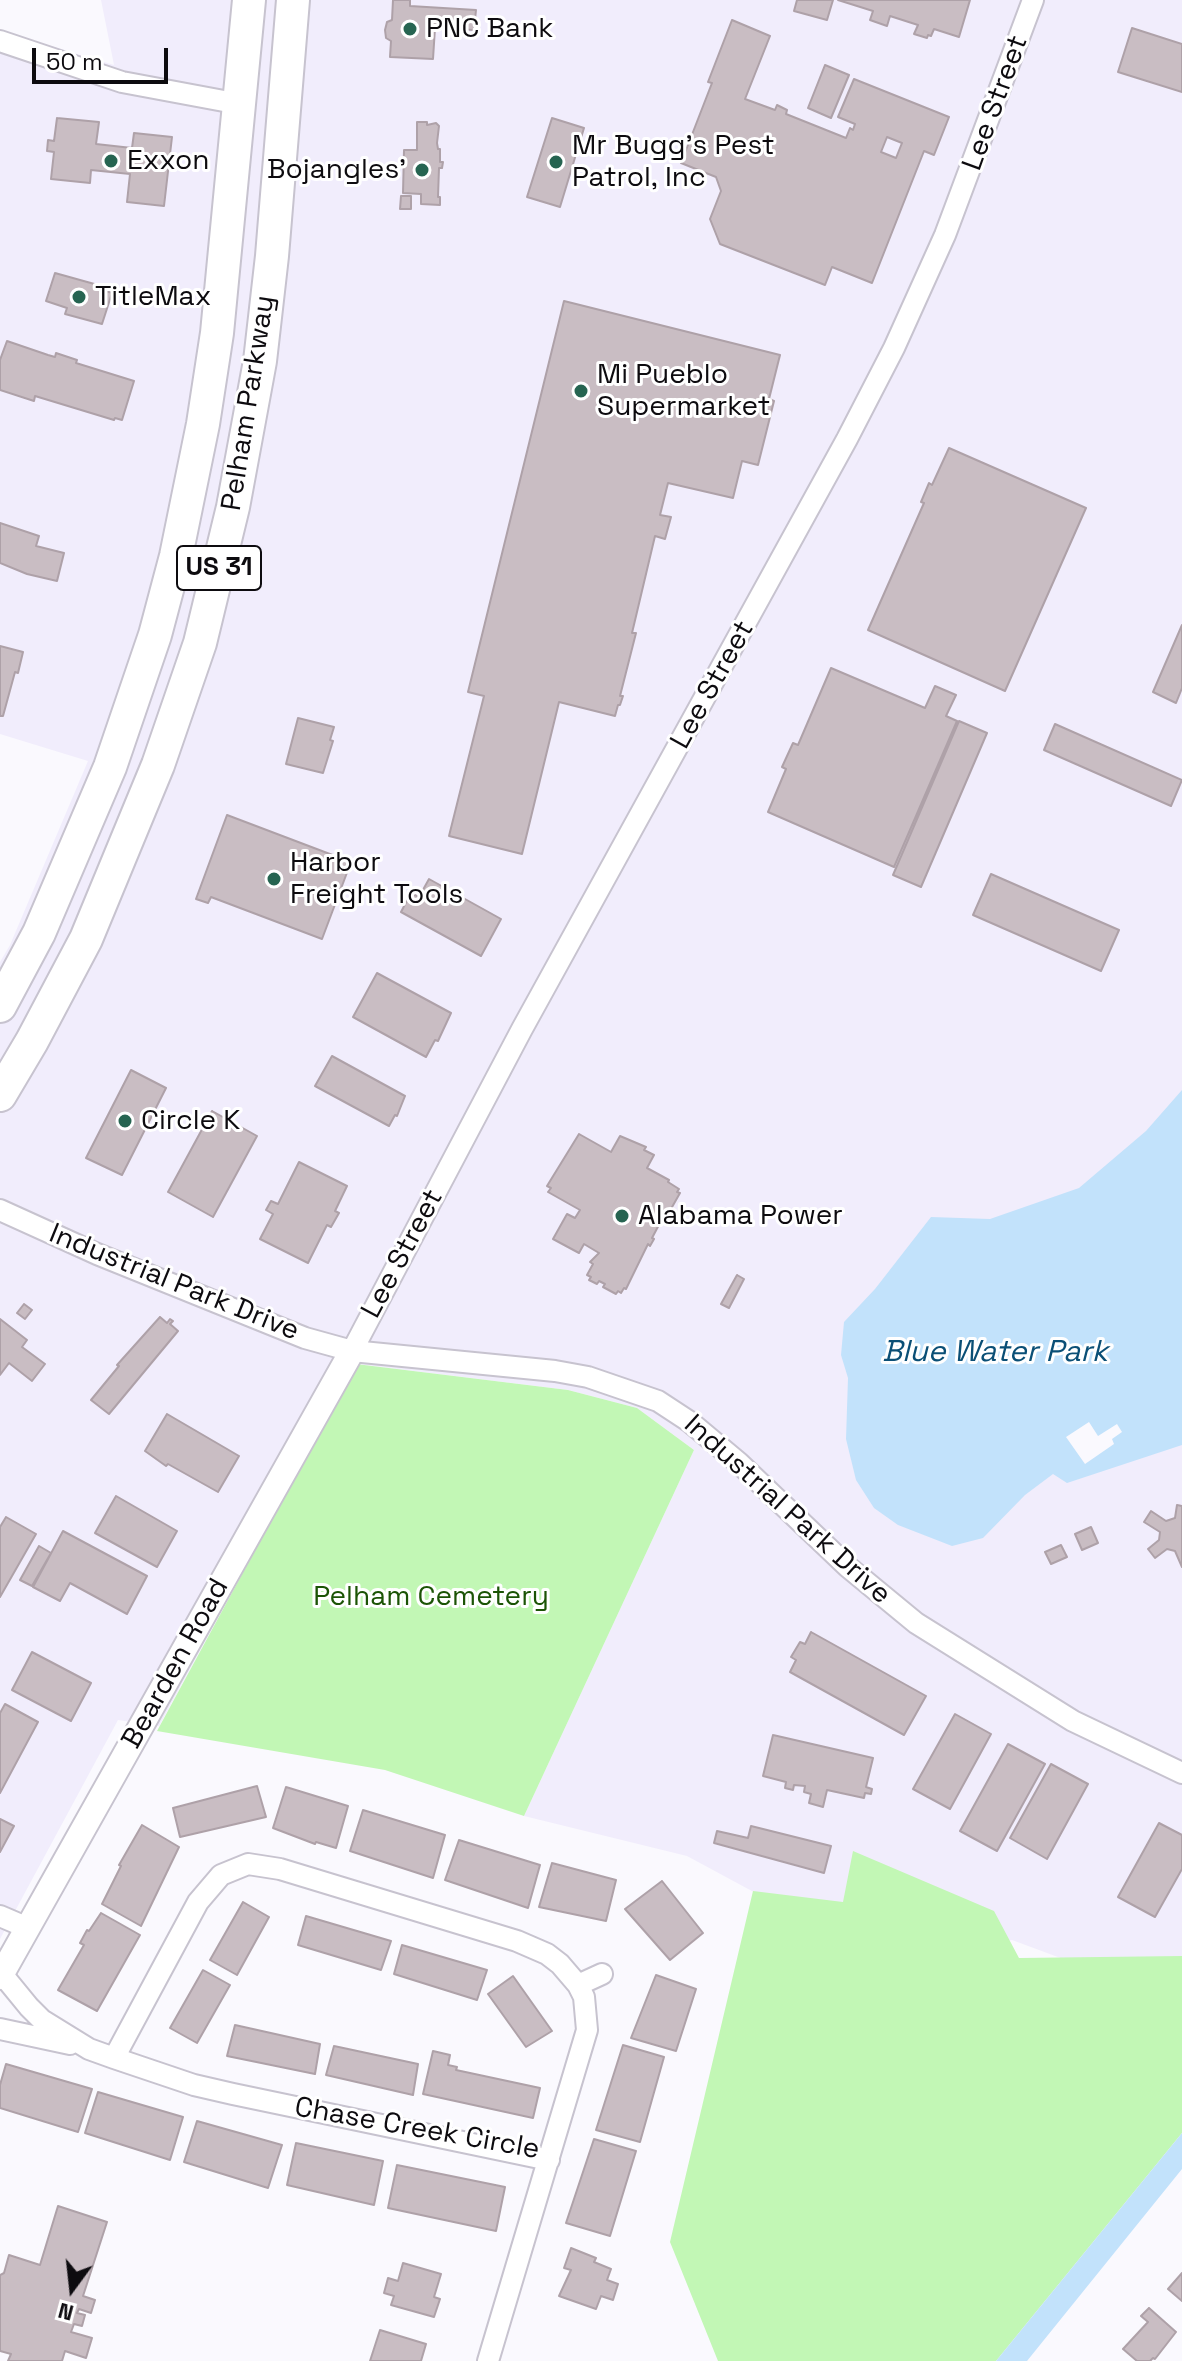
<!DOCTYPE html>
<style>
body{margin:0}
#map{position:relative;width:1182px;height:2361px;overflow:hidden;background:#faf9fe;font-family:"Space Grotesk",sans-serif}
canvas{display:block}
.north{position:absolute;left:32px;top:2249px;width:80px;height:80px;-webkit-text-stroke:6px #fff;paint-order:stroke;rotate:195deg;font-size:22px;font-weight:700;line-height:32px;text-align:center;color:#0d0b0f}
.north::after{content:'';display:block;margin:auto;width:28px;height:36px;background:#0d0b0f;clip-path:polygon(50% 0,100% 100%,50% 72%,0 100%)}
.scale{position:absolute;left:32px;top:48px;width:136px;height:36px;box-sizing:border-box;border:4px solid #0d0b0f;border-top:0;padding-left:10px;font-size:24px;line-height:28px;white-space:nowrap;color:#0d0b0f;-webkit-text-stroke:6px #fff;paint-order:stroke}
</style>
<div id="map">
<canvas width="1182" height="2361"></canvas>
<div class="north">N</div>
<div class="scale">50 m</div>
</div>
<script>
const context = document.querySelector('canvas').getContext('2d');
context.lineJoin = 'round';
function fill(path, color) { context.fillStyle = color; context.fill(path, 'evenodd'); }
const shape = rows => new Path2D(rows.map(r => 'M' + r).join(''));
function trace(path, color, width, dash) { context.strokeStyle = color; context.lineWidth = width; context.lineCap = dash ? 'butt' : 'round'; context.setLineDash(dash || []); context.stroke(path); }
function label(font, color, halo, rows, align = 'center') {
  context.font = font + ' "Space Grotesk",sans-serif'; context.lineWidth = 6; context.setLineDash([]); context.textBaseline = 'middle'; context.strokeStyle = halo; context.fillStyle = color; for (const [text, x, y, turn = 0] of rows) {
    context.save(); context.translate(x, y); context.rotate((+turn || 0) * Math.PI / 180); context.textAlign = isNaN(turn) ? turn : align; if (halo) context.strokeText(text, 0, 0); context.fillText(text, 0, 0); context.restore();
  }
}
const built = shape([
 [101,0,1182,0,1182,2003,1012,1940,889,1965,687,1856,524,1816,694,1450,637,1408,568,1390,357,1364,159,1726,118,1720,0,1939,0,962,10,945,88,761,0,734,0,34,21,37,114,65]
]);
const green = shape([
 [356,1364,568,1390,637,1408,694,1450,524,1816,385,1770,157,1731],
 [853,1851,994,1911,1019,1958,1182,1956,1182,2133,996,2361,718,2361,670,2242,753,1891,843,1902]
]);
const water = shape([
 [1182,1090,1182,1445,1067,1483,1053,1474,1025,1495,983,1538,952,1546,898,1525,874,1508,856,1480,846,1439,848,1378,841,1355,844,1322,875,1289,931,1217,990,1219,1079,1188,1146,1131],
 [1182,2133,1182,2169,1027,2361,996,2361]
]);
const pier = shape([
 [1089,1422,1098,1436,1117,1424,1122,1432,1112,1439,1114,1444,1085,1464,1066,1437]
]);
const building = shape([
 [393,0,410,0,410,6,476,10,474,30,435,28,433,59,390,57,391,41,386,38,385,30,387,22,392,20,393,0],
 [797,0,833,0,827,20,794,11,797,0],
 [838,0,970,0,959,37,934,29,931,36,928,35,927,38,914,34,918,25,890,16,887,26,870,20,873,11,838,0],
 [732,20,770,36,745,99,775,110,777,105,787,110,786,114,846,138,850,128,853,130,855,124,838,117,854,79,949,117,934,155,924,151,872,283,832,267,825,285,720,244,710,219,721,191,716,177,681,163,712,83,708,82,732,20],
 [887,137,902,143,896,158,881,152,887,137],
 [1132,28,1182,44,1182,92,1118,72,1132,28],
 [825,65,849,75,831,118,808,108,825,65],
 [57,118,99,122,96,144,132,148,134,133,172,137,164,206,127,202,130,174,91,170,90,183,51,179,54,152,47,151,48,140,54,141,57,118],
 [552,118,584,128,560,207,527,197,552,118],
 [417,122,427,122,427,125,436,123,439,126,437,143,438,149,440,149,440,162,443,162,442,168,439,168,438,197,440,197,440,205,421,204,421,194,403,193,404,150,417,150,417,122],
 [401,196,411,196,411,209,400,209,401,196],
 [55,273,98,285,97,288,112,293,102,324,65,314,67,308,46,301,55,273],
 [564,301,780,355,769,399,774,401,758,465,742,461,733,498,668,483,660,515,671,517,665,539,655,536,632,633,636,633,620,696,623,696,620,705,618,705,615,716,559,702,522,854,449,836,484,696,468,692,564,301],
 [7,341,48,355,55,357,56,353,77,360,76,363,134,381,122,420,115,418,114,420,35,396,34,401,0,390,0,360,7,341],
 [949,448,1086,508,1005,691,868,630,924,503,921,502,929,483,932,485,949,448],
 [0,523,39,536,36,546,64,553,57,581,27,574,0,563,0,523],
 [1182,625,1182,688,1176,703,1153,692,1182,625],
 [0,646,23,652,18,673,15,672,3,716,0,716,0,646],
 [831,668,925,708,935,686,956,695,946,716,957,721,894,867,768,812,786,769,782,767,793,743,798,745,831,668],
 [298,718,334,727,330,740,333,741,323,773,286,764,298,718],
 [959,721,987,733,921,887,893,875,959,721],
 [1055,724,1182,780,1171,806,1044,750,1055,724],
 [227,815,351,862,322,939,211,897,208,903,196,899,227,815],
 [991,874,1119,930,1101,971,973,915,991,874],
 [429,879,501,919,481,956,401,912,411,893,419,897,429,879],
 [377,973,451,1013,438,1041,435,1040,426,1057,353,1017,377,973],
 [332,1056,405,1096,397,1116,395,1115,389,1126,315,1086,332,1056],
 [131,1070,166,1088,122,1175,86,1158,131,1070],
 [212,1111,257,1136,213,1217,168,1192,212,1111],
 [579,1134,611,1152,620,1136,646,1147,644,1150,654,1155,647,1168,669,1180,668,1182,679,1189,677,1192,680,1193,663,1223,661,1221,652,1238,654,1239,650,1246,648,1244,626,1289,624,1288,621,1293,618,1291,616,1294,603,1287,605,1284,599,1281,597,1284,589,1280,591,1277,587,1275,593,1264,590,1262,599,1253,584,1244,579,1253,553,1239,567,1214,575,1218,580,1210,548,1192,551,1188,547,1186,579,1134],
 [299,1162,347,1186,335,1211,339,1213,331,1227,327,1225,308,1263,260,1239,273,1214,266,1210,271,1201,278,1204,299,1162],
 [737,1275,744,1279,729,1308,721,1304,737,1275],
 [24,1304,32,1310,25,1319,17,1313,24,1304],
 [160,1317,167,1323,170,1319,173,1321,170,1324,178,1331,109,1414,91,1400,119,1366,117,1365,160,1317],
 [0,1319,27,1340,22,1347,45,1364,32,1381,9,1363,0,1375,0,1319],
 [167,1414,239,1456,218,1492,168,1464,166,1466,145,1451,167,1414],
 [116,1496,177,1531,157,1567,95,1533,116,1496],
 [1177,1505,1182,1506,1182,1567,1175,1551,1167,1549,1155,1558,1148,1549,1159,1540,1160,1532,1144,1522,1151,1511,1166,1521,1175,1518,1177,1505],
 [6,1517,36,1534,0,1597,0,1527,6,1517],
 [1091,1527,1098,1543,1082,1550,1075,1534,1091,1527],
 [63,1531,147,1576,127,1614,70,1583,60,1601,33,1587,63,1531],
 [1061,1545,1067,1557,1051,1564,1045,1552,1061,1545],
 [39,1546,51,1553,32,1586,20,1580,39,1546],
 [811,1632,926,1696,904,1735,790,1672,796,1660,791,1657,800,1642,805,1644,811,1632],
 [32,1652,91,1683,71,1721,12,1690,32,1652],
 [5,1704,38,1722,0,1793,0,1713,5,1704],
 [955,1714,991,1734,950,1809,913,1789,955,1714],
 [773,1735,873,1758,866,1787,872,1789,871,1794,865,1793,864,1798,827,1790,823,1807,809,1803,811,1794,804,1792,805,1786,794,1785,793,1790,785,1788,786,1782,763,1776,773,1735],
 [1008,1744,1045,1764,997,1851,960,1831,1008,1744],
 [1051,1764,1088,1784,1047,1859,1010,1838,1051,1764],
 [257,1786,266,1817,180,1837,173,1808,257,1786],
 [286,1787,348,1806,336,1848,316,1842,315,1844,273,1828,286,1787],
 [363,1810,445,1835,433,1878,350,1851,363,1810],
 [0,1819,14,1826,0,1852,0,1819],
 [1159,1823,1182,1835,1182,1869,1155,1917,1118,1897,1159,1823],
 [142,1825,179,1847,141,1926,102,1904,121,1866,119,1865,142,1825],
 [751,1826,831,1846,824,1873,714,1843,717,1831,748,1838,751,1826],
 [459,1840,540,1865,528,1908,445,1880,459,1840],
 [552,1863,616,1880,606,1921,539,1907,552,1863],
 [662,1881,703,1933,670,1960,625,1909,662,1881],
 [243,1902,269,1917,237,1975,210,1960,243,1902],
 [101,1913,140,1935,97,2011,58,1990,84,1945,80,1943,87,1930,89,1931,101,1913],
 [306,1916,391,1941,381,1970,298,1945,306,1916],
 [402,1945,487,1970,477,2000,394,1974,402,1945],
 [203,1970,230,1985,197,2043,170,2028,203,1970],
 [656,1975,696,1989,676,2051,631,2038,656,1975],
 [513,1976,552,2031,526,2047,488,1994,513,1976],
 [235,2025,320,2044,315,2074,227,2056,235,2025],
 [623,2045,664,2057,640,2142,596,2130,623,2045],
 [334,2046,418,2064,413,2095,326,2075,334,2046],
 [433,2051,450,2055,448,2065,457,2067,456,2070,540,2088,533,2118,423,2094,433,2051],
 [6,2064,92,2089,78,2132,0,2108,0,2085,6,2064],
 [98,2092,183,2117,170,2160,85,2133,98,2092],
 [197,2121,282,2145,268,2188,184,2162,197,2121],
 [594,2139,636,2151,610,2236,566,2223,594,2139],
 [296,2143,383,2161,374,2205,287,2185,296,2143],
 [397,2165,505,2187,496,2231,388,2208,397,2165],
 [58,2206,107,2222,83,2296,95,2300,91,2313,79,2309,77,2313,85,2315,82,2326,74,2324,71,2332,92,2338,86,2358,65,2351,62,2361,8,2361,11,2354,0,2351,0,2275,4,2273,9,2255,40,2265,58,2206],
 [571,2248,596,2258,594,2262,611,2269,607,2280,618,2284,613,2300,601,2296,596,2309,559,2296,571,2270,564,2268,571,2248],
 [403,2263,441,2274,434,2297,440,2299,434,2317,391,2305,394,2296,384,2293,388,2278,398,2281,403,2263],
 [1182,2273,1182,2301,1168,2289,1182,2273],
 [1149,2308,1176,2332,1155,2359,1153,2358,1150,2361,1137,2361,1123,2349,1148,2322,1141,2316,1149,2308],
 [380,2330,426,2344,421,2361,370,2361,380,2330]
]);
const minor = shape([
 [0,41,122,82,240,104],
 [0,1210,97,1254,305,1338,352,1351,555,1371,588,1377,658,1401,690,1422,739,1463,848,1567,916,1623,1073,1721,1182,1773],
 [352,1351,522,1029,847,439,894,348,945,235,1033,0],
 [0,1916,28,1928],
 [2,1974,29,2007,42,2020,89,2049,114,2058,194,2085,233,2094,549,2160],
 [578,1985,602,1974],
 [0,2029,70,2044],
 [114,2058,198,1902,221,1875,248,1864,280,1869,517,1941,547,1954,560,1964,578,1985,584,1997,587,2030,488,2361]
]);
const tertiary = shape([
 [0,1977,352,1351]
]);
const primary = shape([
 [0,1006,39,933,110,767,155,635,176,556,203,424,217,333,249,0],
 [0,1095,32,1041,86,939,158,765,200,643,233,507,260,361,272,256,293,0]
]);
const markers = [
 [410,29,8,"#266451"],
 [111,161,8,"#266451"],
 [556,162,8,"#266451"],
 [422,170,8,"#266451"],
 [79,297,8,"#266451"],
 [581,391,8,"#266451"],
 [274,879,8,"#266451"],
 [125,1121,8,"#266451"],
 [622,1216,8,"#266451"]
];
const shields = [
 [219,568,84]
];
const shieldNames = [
 ["US 31",219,568]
];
const poiNames = [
 ["PNC Bank",426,29],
 ["Mr Bugg's Pest",572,146],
 ["Patrol, Inc",572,178],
 ["Exxon",127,161],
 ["Bojangles'",406,170,"right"],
 ["TitleMax",95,297],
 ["Mi Pueblo",597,375],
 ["Supermarket",597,407],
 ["Harbor",290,863],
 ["Freight Tools",290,895],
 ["Circle K",141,1121],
 ["Alabama Power",638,1216]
];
const streetNames = [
 ["Lee Street",996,103,-70],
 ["Pelham Parkway",249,403,-81],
 ["Lee Street",713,685,-61],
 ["Lee Street",403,1254,-62],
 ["Industrial Park Drive",174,1283,22],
 ["Industrial Park Drive",787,1510,42],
 ["Bearden Road",176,1664,-61],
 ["Chase Creek Circle",417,2129,10]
];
const parkNames = [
 ["Pelham Cemetery",431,1597]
];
const waterNames = [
 ["Blue Water Park",995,1353]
];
fill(built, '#f1edfc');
fill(green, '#c2f7b5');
fill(water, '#c2e2fb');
fill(pier, '#faf9fe');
fill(building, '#c9bdc3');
trace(building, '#aea1a8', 2);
trace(minor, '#c7c3cf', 24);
trace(tertiary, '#c7c3cf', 28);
trace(primary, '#c7c3cf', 36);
trace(minor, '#fff', 20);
trace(tertiary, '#fff', 24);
trace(primary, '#fff', 32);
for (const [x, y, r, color] of markers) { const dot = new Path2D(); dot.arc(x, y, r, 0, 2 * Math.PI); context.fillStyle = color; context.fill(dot); trace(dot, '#fff', 3); }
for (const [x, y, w] of shields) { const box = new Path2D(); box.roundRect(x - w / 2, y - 22, w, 44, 6); context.fillStyle = '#fff'; context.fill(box); trace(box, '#0d0b0f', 2); }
label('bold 26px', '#0d0b0f', null, shieldNames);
label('28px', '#0d0b0f', '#fff', poiNames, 'left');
label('28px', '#0d0b0f', '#fff', streetNames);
label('28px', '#1b5405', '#fff', parkNames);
label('italic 30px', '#0a4f76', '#fff', waterNames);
</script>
